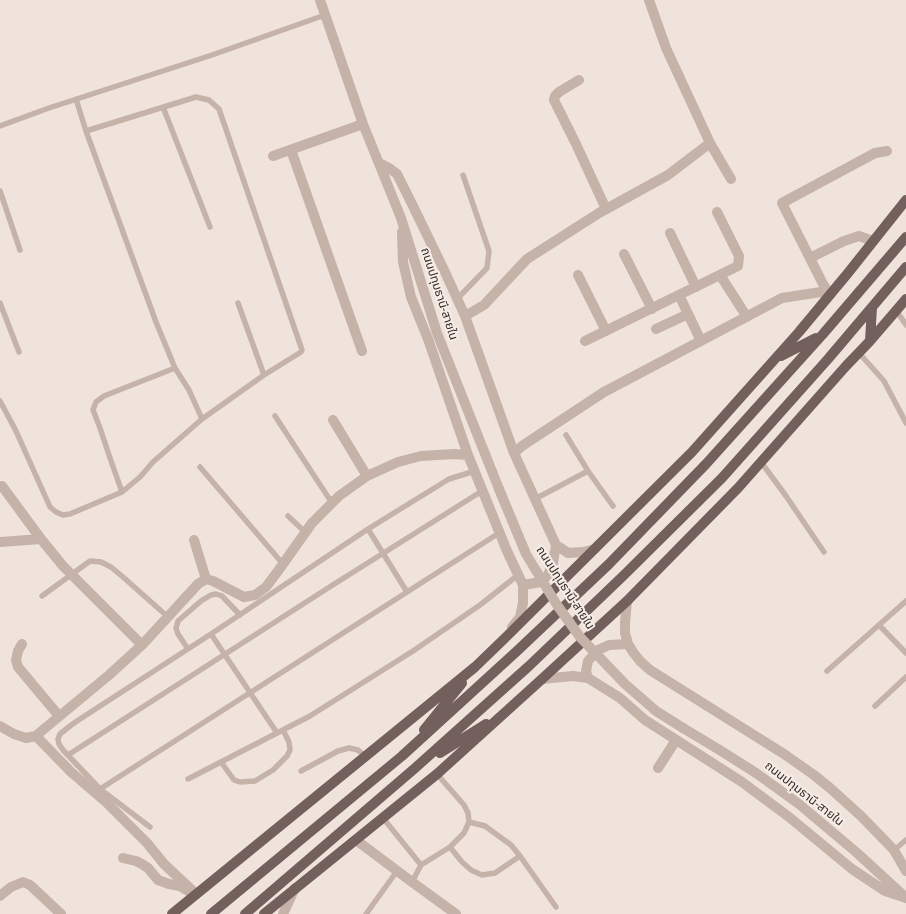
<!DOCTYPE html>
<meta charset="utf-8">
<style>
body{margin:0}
canvas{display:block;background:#efe3dc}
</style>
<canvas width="906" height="914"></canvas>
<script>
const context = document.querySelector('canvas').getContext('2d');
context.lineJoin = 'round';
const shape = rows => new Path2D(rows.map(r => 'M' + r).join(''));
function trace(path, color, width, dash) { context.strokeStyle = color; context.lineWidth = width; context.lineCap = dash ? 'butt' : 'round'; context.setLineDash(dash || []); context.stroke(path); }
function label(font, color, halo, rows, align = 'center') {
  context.font = font + ' "Open Sans","Noto Sans Thai",sans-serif'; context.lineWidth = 4; context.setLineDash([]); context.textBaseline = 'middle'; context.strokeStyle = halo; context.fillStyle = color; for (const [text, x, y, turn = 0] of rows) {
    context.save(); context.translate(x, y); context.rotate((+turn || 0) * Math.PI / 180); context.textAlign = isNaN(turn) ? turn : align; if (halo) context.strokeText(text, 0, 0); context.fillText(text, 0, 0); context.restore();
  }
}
const lane = shape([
 [76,99,86,131,156,322,175,368,189,390,202,419],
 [163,107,210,227],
 [0,126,49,108,212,55,325,15],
 [86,131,196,97,209,100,219,109,302,350,301,352,264,375],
 [0,191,20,250],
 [457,299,487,268,489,251,463,175],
 [0,303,19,352],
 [896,310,906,325],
 [859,353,884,381,906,423],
 [175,368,104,396,96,402,93,410,100,428,110,458,122,492,140,477,153,462,202,419,264,375,238,303],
 [0,401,16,431,50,507,56,512,63,515,70,514,122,492],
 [275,416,332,503],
 [566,435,588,471,613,506],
 [761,462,786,496,824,552],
 [200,467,283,564],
 [535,499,588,471],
 [288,516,305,532],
 [368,529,407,592],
 [42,596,90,561,101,562,111,567,123,577,168,617],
 [879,625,906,653],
 [211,634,277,733],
 [188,649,178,634,176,628,178,621,201,601,211,595,216,594,222,596,240,615],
 [827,671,906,601],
 [875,706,906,677],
 [68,755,328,588,482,491],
 [221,762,234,780,240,782,255,781,273,770,287,756,290,750,289,742,283,730],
 [301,771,338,751,349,748,358,750,365,756],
 [437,774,464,805,468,813,469,822,464,833,450,847],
 [188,779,310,716,413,651,480,605,518,575],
 [100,789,63,750,59,744,58,739,60,734,70,726,77,721,211,634,368,529,449,479,475,471],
 [383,818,421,865,450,847,462,862,471,870,482,875,495,873,520,856,556,907],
 [469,822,485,826,511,845,520,856],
 [150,827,100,789,499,533],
 [894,850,906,840],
 [412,882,421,865],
 [366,914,397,871]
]);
const street = shape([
 [320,0,363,124,401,218,437,333,499,489],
 [649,0,666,48,710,143,731,179],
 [579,80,559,92,555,96,554,100,576,144,606,209],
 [291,150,362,351],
 [273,156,363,124],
 [379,163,389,168,397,174,412,204,445,272,465,316,514,453,556,545,568,553,583,552,595,549],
 [402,232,403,262,411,297,428,339,468,455,507,551,523,585,523,603,520,617,512,627],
 [670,233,696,287],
 [624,254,652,309],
 [810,258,844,241,859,236,873,241],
 [578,275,606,331],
 [720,275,747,317],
 [679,295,701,341],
 [830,295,822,282,782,203,875,153,887,151],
 [465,316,484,305,527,259,599,213,668,175,710,143],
 [656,329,688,314],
 [585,341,738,266,739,256,717,212],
 [333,420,367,476],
 [514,453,522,446,604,392,782,298,821,292,830,295],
 [2,486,41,539,63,566,142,645],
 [194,540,206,579],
 [0,542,41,539],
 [523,585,541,582,548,575,553,563,556,545],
 [627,601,625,623,625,633,628,644,633,652,640,661,650,670,784,754,814,775,830,788,861,816,894,850,906,871],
 [22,644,18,651,16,660,18,667,59,716],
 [588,678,586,671,588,661,598,650,609,645,628,644],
 [542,679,573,676,588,678,620,698,645,720,742,782,789,817,852,869,885,891,906,898],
 [0,726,14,734,26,738,36,736,38,734,109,675,142,645,198,584,206,579,213,581,244,597,255,595,266,587,278,571,312,523,339,496,367,476,398,462,421,456,454,454,468,455],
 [683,728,718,749,756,773,799,804,856,852,903,895],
 [36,736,71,772,106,802,147,843,164,864,196,894],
 [658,768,676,740],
 [356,840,412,882,456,914],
 [123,858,136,861,142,864,148,868,158,880,169,884,180,886,188,891],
 [0,896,11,887,23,882,30,885,61,914],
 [283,914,295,888]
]);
const primary = shape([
 [870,341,872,307],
 [781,356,816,338],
 [424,730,462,683],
 [440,753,486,724],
 [172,914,475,667,503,640,692,452,799,332,848,273,906,200],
 [211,914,402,756,517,651,609,564,706,464,823,334,906,237],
 [245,914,414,769,529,666,622,577,722,478,828,359,906,267],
 [264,914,437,774,542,679,627,601,738,488,846,366,870,341,906,299]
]);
const streetBridge = shape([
 [499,489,526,554,557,605,580,637,625,684,656,711,683,728]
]);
const streetNames = [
 ["ถนนปทุมธานี-สายใน",439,294,72],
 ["ถนนปทุมธานี-สายใน",565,588,57],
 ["ถนนปทุมธานี-สายใน",804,794,38]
];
trace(lane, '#c5b2a9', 5.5);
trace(street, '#c5b2a9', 10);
trace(primary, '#735f5b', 10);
trace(streetBridge, '#c5b2a9', 10);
label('12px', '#332a28', '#f7ede7', streetNames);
</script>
